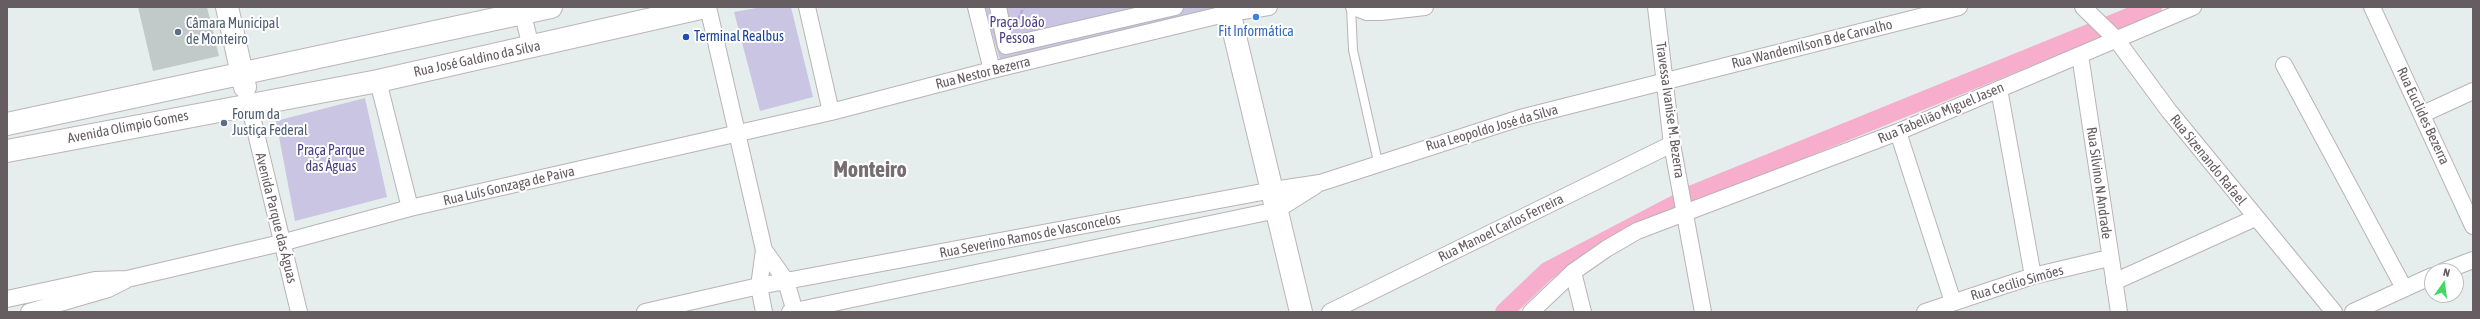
<!DOCTYPE html>
<meta charset="utf-8">
<style>
body{margin:0}
#map{position:relative;width:2480px;height:319px;overflow:hidden;background:#e6eeed;font-family:"Asap Condensed",sans-serif}
canvas{display:block}
.frame{position:absolute;inset:0;border:8px solid #655d60;pointer-events:none}
.north{position:absolute;left:2424px;top:263px;width:40px;height:40px;box-sizing:border-box;background:#fff;border:1px solid #c1bebf;border-radius:50%;rotate:14deg;font-size:11px;font-weight:700;line-height:16px;text-align:center;color:#655d60}
.north::after{content:'';display:block;margin:auto;width:14px;height:18px;background:#41d962;clip-path:polygon(50% 0,100% 100%,50% 72%,0 100%)}
</style>
<div id="map">
<canvas width="2480" height="319"></canvas>
<div class="frame"></div>
<div class="north">N</div>
</div>
<script>
const context = document.querySelector('canvas').getContext('2d');
context.lineJoin = 'round';
function fill(path, color) { context.fillStyle = color; context.fill(path, 'evenodd'); }
const shape = rows => new Path2D(rows.map(r => 'M' + r).join(''));
function trace(path, color, width, dash) { context.strokeStyle = color; context.lineWidth = width; context.lineCap = dash ? 'butt' : 'round'; context.setLineDash(dash || []); context.stroke(path); }
function label(font, color, halo, rows, align = 'center') {
  context.font = font + ' "Asap Condensed",sans-serif'; context.lineWidth = 4; context.setLineDash([]); context.textBaseline = 'middle'; context.strokeStyle = halo; context.fillStyle = color; for (const [text, x, y, turn = 0] of rows) {
    context.save(); context.translate(x, y); context.rotate((+turn || 0) * Math.PI / 180); context.textAlign = isNaN(turn) ? turn : align; if (halo) context.strokeText(text, 0, 0); context.fillText(text, 0, 0); context.restore();
  }
}
const green = shape([
 [762,7,791,7,813,97,760,111,734,12],
 [984,7,1222,7,1000,60],
 [365,98,387,197,295,221,276,121]
]);
const canal = shape([
 [1690,195,2153,7],
 [1504,312,1547,271,1677,203]
]);
const building = shape([
 [138,7,207,7,219,56,153,71]
]);
const path = shape([
 [1018,19,1024,7]
]);
const lane = shape([
 [1351,7,1353,50,1378,162]
]);
const street = shape([
 [521,7,531,47],
 [708,7,764,250,759,286,764,312],
 [807,7,831,112],
 [976,7,992,70],
 [998,7,1006,46,1175,7],
 [1354,7,1367,12,1381,12,1425,7],
 [1656,7,1672,144,1703,312],
 [2083,7,2116,39,2169,111,2334,312],
 [2372,7,2473,226],
 [2080,55,2119,312],
 [2284,65,2404,288],
 [378,81,410,208],
 [1999,89,2033,276],
 [249,104,299,312],
 [2423,114,2473,91],
 [1898,132,1953,302],
 [764,250,786,281,795,312],
 [2444,271,2473,260],
 [1573,272,1583,312],
 [2114,282,2255,218],
 [7,299,95,280,127,279,281,243,410,208,831,112,992,70,1229,13,1269,7],
 [29,312,108,289,126,280],
 [645,312,759,286,1273,190,1320,183,1520,118,1959,7],
 [790,312,1277,210,1315,186],
 [1330,312,1672,144],
 [1531,312,1573,272,1606,249,1637,231,1898,132,2193,7],
 [1925,312,2033,276,2109,258],
 [2353,312,2432,276]
]);
const secondary = shape([
 [227,7,245,87],
 [1228,7,1301,312],
 [7,124,551,7],
 [7,151,378,81,705,7]
]);
const markers = [
 [1256,17,4,"#3f7fe0"],
 [178,32,4,"#5c6f8a"],
 [686,37,4,"#1a4fb4"],
 [224,123,4,"#5c6f8a"]
];
const parkNames = [
 ["Praça João",1017,23],
 ["Pessoa",1017,39],
 ["Praça Parque",331,151],
 ["das Águas",331,167]
];
const serviceNames = [
 ["Câmara Municipal",186,24],
 ["de Monteiro",186,40],
 ["Forum da",232,115],
 ["Justiça Federal",232,131]
];
const shopNames = [
 ["Fit Informática",1256,32]
];
const transitNames = [
 ["Terminal Realbus",694,37]
];
const streetNames = [
 ["Rua Wandemilson B de Carvalho",1812,44,-14],
 ["Rua José Galdino da Silva",477,59,-12],
 ["Rua Nestor Bezerra",983,73,-14],
 ["Travessa Ivanise M. Bezerra",1670,110,82],
 ["Rua Tabelião Miguel Jasen",1941,113,-23],
 ["Rua Euclides Bezerra",2423,116,65],
 ["Avenida Olímpio Gomes",128,127,-11],
 ["Rua Leopoldo José da Silva",1492,128,-16],
 ["Rua Sizenando Rafael",2208,160,51],
 ["Rua Silvino N Andrade",2099,183,82],
 ["Rua Luís Gonzaga de Paiva",509,186,-13],
 ["Avenida Parque das Águas",276,218,76],
 ["Rua Manoel Carlos Ferreira",1501,228,-26],
 ["Rua Severino Ramos de Vasconcelos",1030,236,-11],
 ["Rua Cecilio Simões",2017,283,-16]
];
const townNames = [
 ["Monteiro",870,170]
];
fill(green, '#c9c5e3');
trace(canal, '#f7adcc', 18);
fill(building, '#c2cac9');
trace(lane, '#b9b3b5', 10);
trace(street, '#b9b3b5', 18);
trace(secondary, '#bcb4b7', 24);
trace(path, '#baa9d4', 2.5, [4, 2]);
trace(lane, '#fff', 8);
trace(street, '#fff', 16);
trace(secondary, '#fff', 22);
for (const [x, y, r, color] of markers) { const dot = new Path2D(); dot.arc(x, y, r, 0, 2 * Math.PI); context.fillStyle = color; context.fill(dot); trace(dot, '#fff', 1.5); }
label('14px', '#4b3e83', '#fff', parkNames);
label('14px', '#4e5e75', '#fff', serviceNames, 'left');
label('14px', '#366cbe', '#fff', shopNames);
label('14px', '#164399', '#fff', transitNames, 'left');
label('14px', '#655d60', '#fff', streetNames);
label('bold 22px', '#766e71', '#fff', townNames);
</script>
